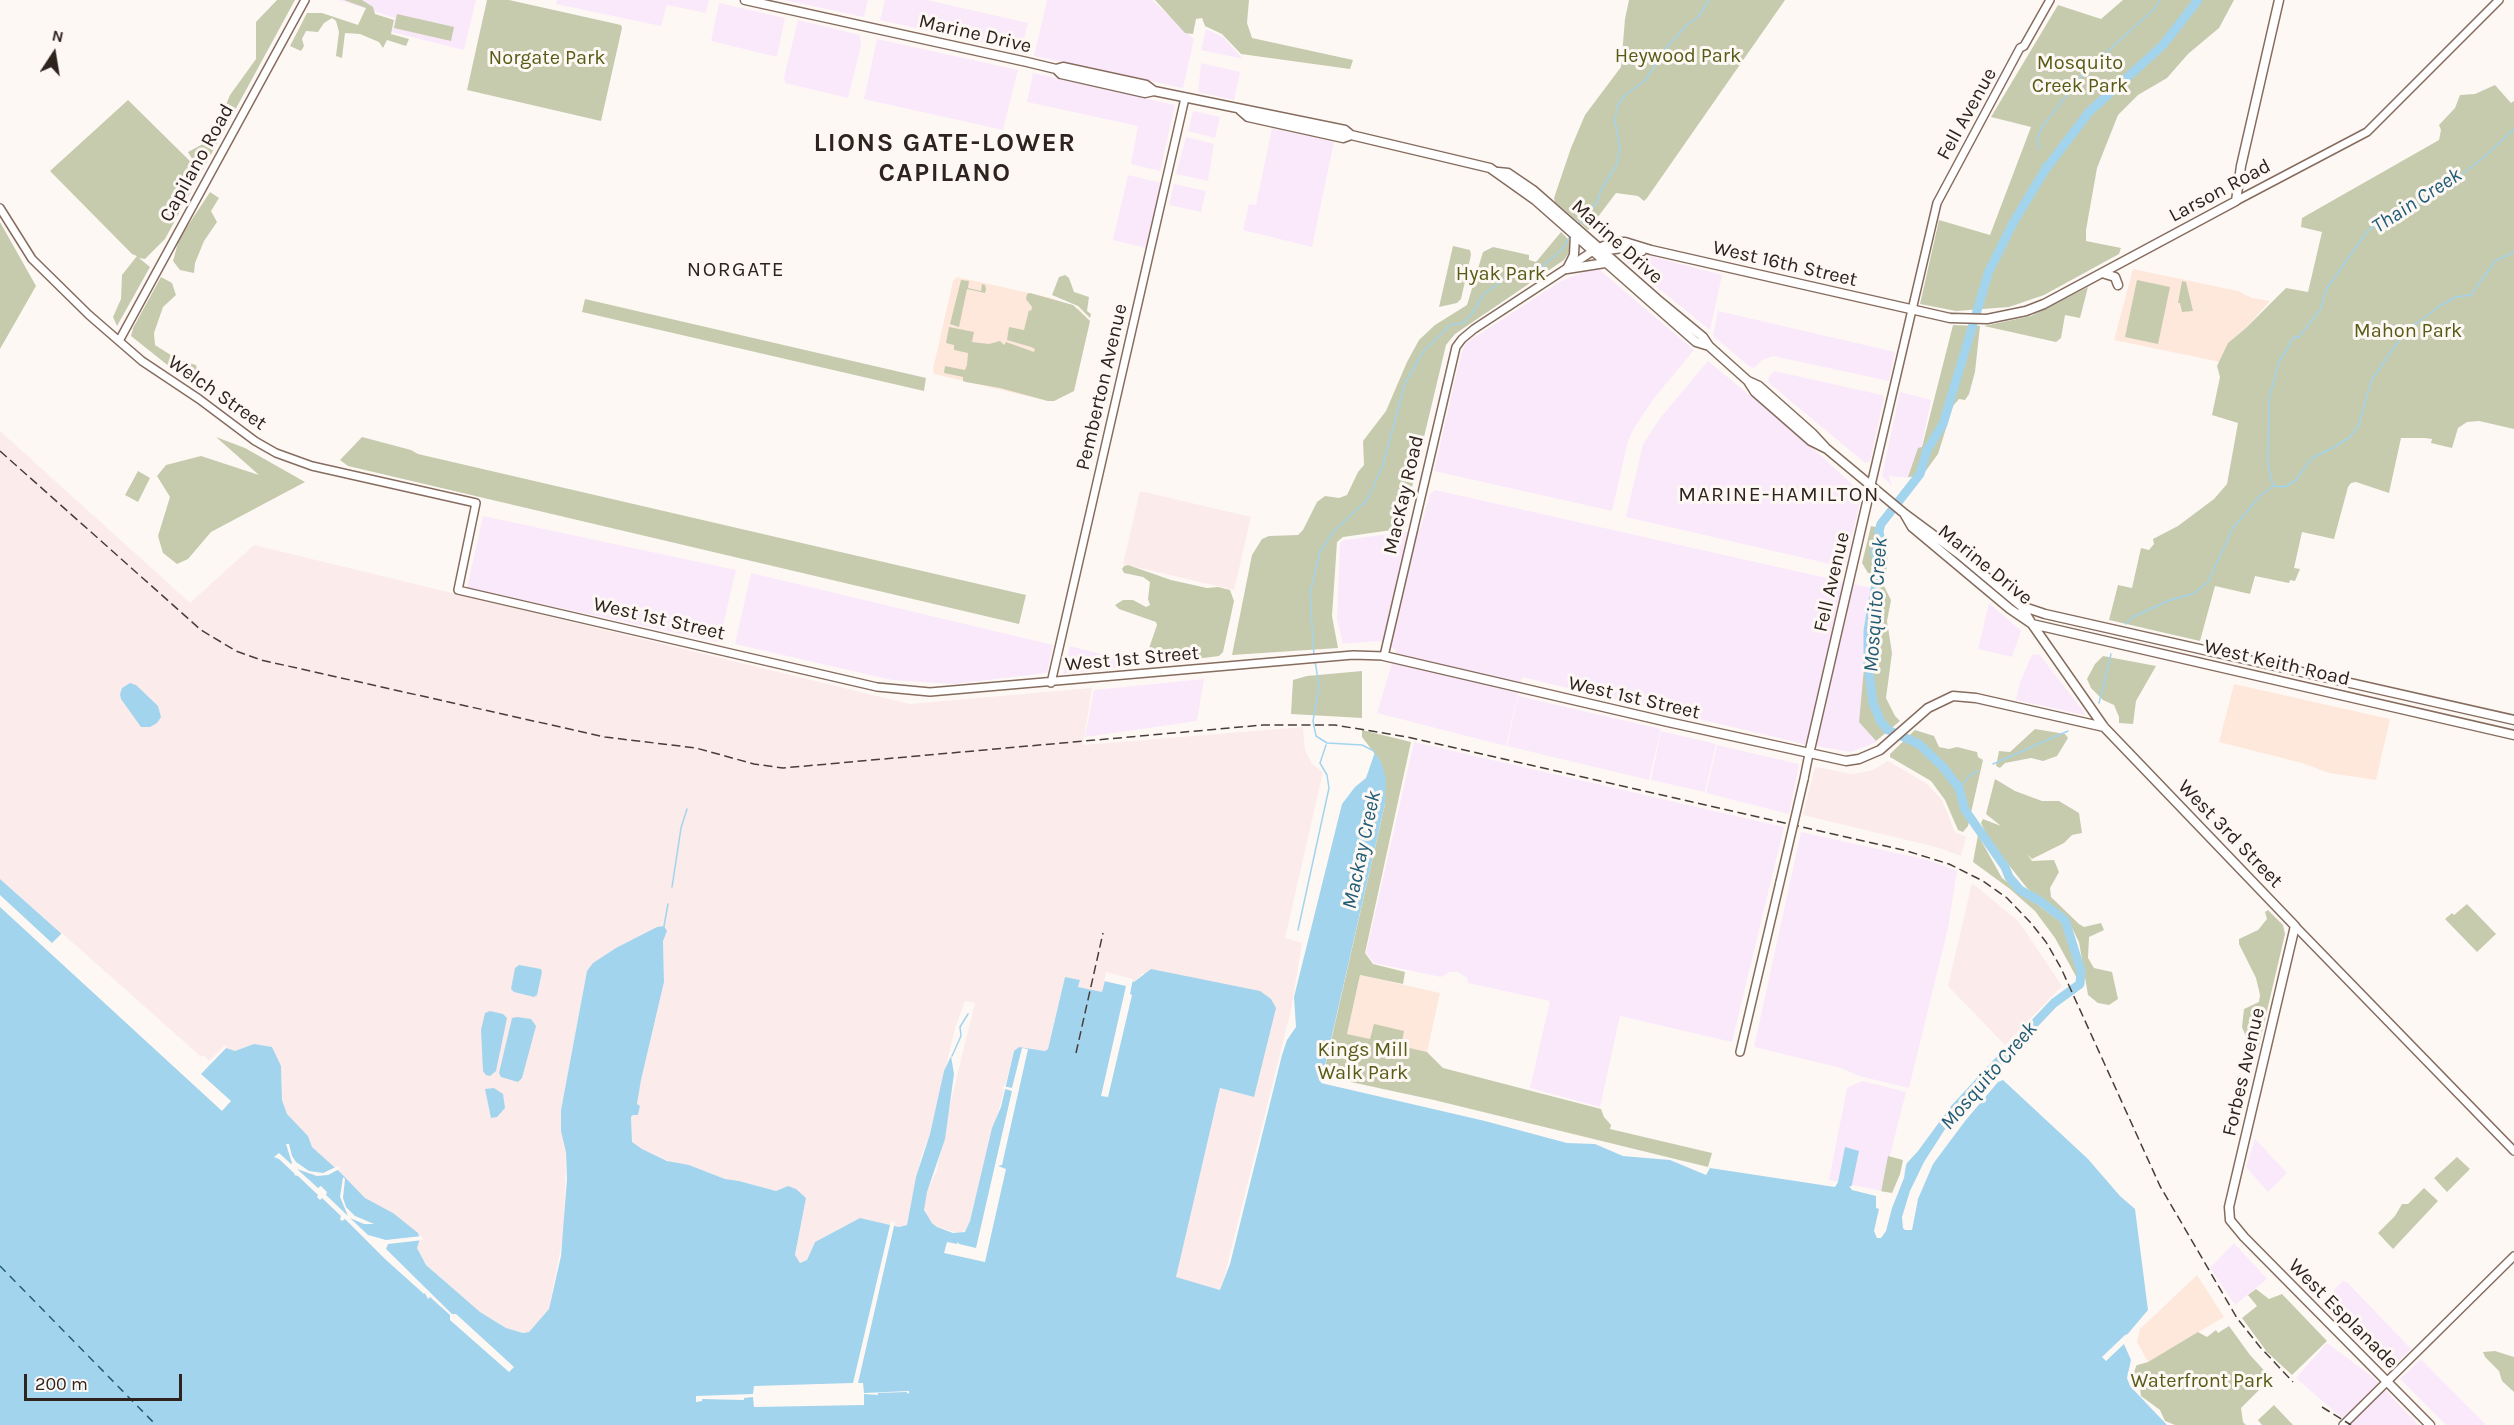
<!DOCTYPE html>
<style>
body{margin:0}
#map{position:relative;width:2514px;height:1425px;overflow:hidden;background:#fef8f5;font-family:Karla,sans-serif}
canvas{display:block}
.north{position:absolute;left:24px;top:24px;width:60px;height:60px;-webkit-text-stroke:4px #fef8f5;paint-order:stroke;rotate:12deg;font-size:16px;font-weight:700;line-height:24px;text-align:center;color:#2e231d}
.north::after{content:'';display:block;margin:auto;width:21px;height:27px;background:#2e231d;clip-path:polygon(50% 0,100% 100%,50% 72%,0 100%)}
.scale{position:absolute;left:24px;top:1374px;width:158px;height:27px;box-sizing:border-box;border:3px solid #2e231d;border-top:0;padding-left:8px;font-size:18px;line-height:21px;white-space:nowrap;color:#2e231d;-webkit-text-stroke:4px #fef8f5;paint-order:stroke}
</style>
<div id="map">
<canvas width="2514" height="1425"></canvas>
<div class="north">N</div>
<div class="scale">200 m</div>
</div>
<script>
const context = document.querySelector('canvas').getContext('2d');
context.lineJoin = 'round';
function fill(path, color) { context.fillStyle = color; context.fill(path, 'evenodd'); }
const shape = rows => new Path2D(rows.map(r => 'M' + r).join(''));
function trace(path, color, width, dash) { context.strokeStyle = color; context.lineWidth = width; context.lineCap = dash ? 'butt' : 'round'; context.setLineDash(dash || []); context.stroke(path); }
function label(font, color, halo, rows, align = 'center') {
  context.font = font + ' Karla,sans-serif'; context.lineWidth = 6; context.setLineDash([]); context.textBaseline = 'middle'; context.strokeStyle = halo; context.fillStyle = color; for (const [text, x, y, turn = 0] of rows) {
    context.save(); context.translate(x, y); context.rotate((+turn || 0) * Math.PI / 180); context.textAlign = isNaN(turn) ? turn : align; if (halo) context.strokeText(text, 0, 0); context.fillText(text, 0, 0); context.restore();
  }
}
const commercial = shape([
 [338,0,476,0,464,50,392,32,395,18],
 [557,0,709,0,706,13,667,5,661,26,556,4],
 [784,0,868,0,864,17],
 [885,0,927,0,1028,23,1021,51,880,20],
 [1047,0,1152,0,1194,39,1183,88,1034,56],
 [719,3,785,18,777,57,711,41],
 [798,20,860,35,861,46,848,98,785,83,784,77],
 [1206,29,1223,37,1243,59,1201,50],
 [877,39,1018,70,1003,130,864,99],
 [1201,63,1240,72,1234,100,1198,92],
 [1033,73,1175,105,1160,171,1131,164,1138,126,1027,102],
 [1193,111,1220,117,1215,138,1188,131],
 [1272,128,1334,142,1312,247,1243,230,1249,204,1256,205],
 [1186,137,1214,144,1208,181,1176,174],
 [1128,175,1162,183,1146,248,1113,240],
 [1174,184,1206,191,1201,212,1169,205],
 [1626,252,1647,255,1722,275,1710,330,1620,257],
 [1596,267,1694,350,1654,398,1634,428,1628,441,1612,511,1434,471,1461,354,1466,343,1561,281],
 [1718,311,1895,352,1889,381,1773,356,1762,360,1754,368,1750,367,1713,336],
 [1708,361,1800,437,1862,493,1846,563,1843,567,1626,517,1643,444,1661,417],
 [1774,371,1882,395,1884,398,1870,461,1865,463,1769,383,1768,378],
 [1900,392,1931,400,1921,449,1913,470,1911,470,1909,478,1889,476,1892,486,1882,476],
 [1435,490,1871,588,1866,621,1865,672,1859,722,1877,742,1851,752,1804,744,1522,677,1506,746,1377,713,1396,650,1379,641,1343,644,1337,619,1340,543,1344,540,1420,530,1430,494],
 [483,516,736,570,719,642,467,588],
 [751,573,1053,645,1047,673,953,684,892,680,735,644],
 [1989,603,2021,631,2012,657,1978,649],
 [1070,646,1125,660,1126,667,1063,674],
 [2039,654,2084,712,2085,715,2016,700,2020,682,2032,655],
 [1204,679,1197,721,1085,737,1094,690],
 [1518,696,1661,729,1649,780,1507,746],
 [1661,731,1716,744,1705,792,1651,780],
 [1414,742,1784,827,1732,1042,1620,1016,1600,1107,1530,1088,1550,1001,1468,983,1467,978,1458,972,1450,972,1441,977,1374,963,1366,953],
 [1717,745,1799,764,1789,814,1706,793],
 [1801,832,1928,860,1957,871,1948,928,1909,1088,1859,1076,1841,1068,1754,1047],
 [1862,1081,1906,1092,1881,1191,1829,1180,1847,1088],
 [2255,1139,2287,1173,2268,1192,2246,1167],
 [2234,1243,2267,1279,2235,1305,2210,1268],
 [2343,1281,2347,1282,2411,1349,2391,1369,2324,1300],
 [2327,1343,2373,1377,2418,1425,2350,1425,2296,1378],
 [2421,1359,2486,1425,2446,1425,2400,1379]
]);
const industrial = shape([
 [0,431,190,603,254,545,910,704,1092,688,1083,745,1303,727,1305,750,1312,764,1323,772,1285,938,1302,943,1291,1010,1221,1290,1176,1278,1179,1259,1220,1088,1254,1097,1143,973,1134,982,1102,992,1064,1051,1080,980,1065,977,1048,1049,1045,1051,1019,1047,1014,1051,970,1221,967,1230,959,1233,937,1227,928,1218,924,1207,927,1192,937,1170,947,1117,975,1003,965,1001,955,1028,930,1134,921,1157,907,1225,899,1227,860,1218,815,1242,807,1260,800,1263,795,1256,806,1198,788,1186,776,1191,739,1181,725,1179,689,1165,673,1163,642,1149,632,1142,631,1117,633,1115,638,1115,640,1107,637,1104,641,1080,664,982,663,941,667,931,657,927,587,971,561,1110,566,1152,564,1231,549,1309,529,1332,523,1333,506,1328,480,1312,426,1265,417,1248,420,1239,365,1198,341,1173,312,1147,308,1136,287,1114,282,1100,281,1066,254,1044,235,1051,210,1065,0,879],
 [1140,491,1251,517,1234,590,1123,564],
 [1888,761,1927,784,1942,800,1955,832,1966,837,1961,856,1936,847,1803,815,1815,767,1853,774,1873,770],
 [1972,883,2019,922,2062,986,2005,1045,1948,986]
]);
const built = shape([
 [2133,269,2238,291,2252,298,2270,301,2246,328,2228,343,2220,362,2114,340],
 [957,277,1052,298,1079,309,1090,321,1074,391,1054,401,1048,401,934,374,933,369,953,281],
 [2234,684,2390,719,2376,780,2329,773,2302,763,2219,742],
 [1360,975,1440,993,1427,1052,1347,1034],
 [2197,1275,2224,1317,2148,1362,2137,1342,2140,1329]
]);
const green = shape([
 [277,0,295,0,165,239,145,259,139,258,150,267,117,326,113,317,121,299,122,275,137,256,132,254,50,171,128,100,198,169,188,152,212,139,230,95,256,59,256,22],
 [344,0,362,0,373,7,375,14,394,20,391,34,409,39,406,46,387,40,383,48,379,42,360,34,345,33,342,58,336,56,339,32,336,21,332,18,324,23,318,32,306,31,302,39,304,46,301,51,290,46,307,13,322,13,358,25,366,8],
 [487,0,509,0,621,25,622,28,601,121,467,90],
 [1155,0,1249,0,1247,23,1252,38,1353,60,1350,69,1241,54,1222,34,1205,26,1202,18,1196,19,1193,34,1185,33],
 [1629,0,1785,0,1647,198,1644,201,1638,196,1616,193,1588,230,1555,202,1554,198,1571,148,1585,115,1621,67,1625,19],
 [2123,0,2234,0,2219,28,2188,54,2167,78,2138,95,2118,115,2097,168,2086,230,2086,241,2121,248,2119,254,2044,295,2009,307,1956,311,1920,304,1939,220,1990,235,2031,127,1991,117,2058,5,2101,19],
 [397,14,454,27,451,41,394,28],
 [2495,85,2511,103,2514,101,2514,429,2479,421,2467,422,2458,428,2452,448,2431,443,2432,439,2425,438,2401,438,2389,493,2356,482,2351,483,2348,487,2334,539,2302,532,2294,568,2300,569,2295,581,2290,580,2289,583,2255,576,2250,594,2215,586,2200,641,2109,620,2118,585,2132,588,2141,548,2149,550,2154,544,2153,539,2178,526,2214,499,2227,484,2238,423,2212,415,2220,377,2217,366,2228,343,2246,328,2286,288,2308,292,2322,232,2301,227,2302,218,2439,140,2441,130,2439,125,2455,108,2460,95,2475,94],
 [210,192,219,198,211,211,217,222,204,241,195,263,194,273,180,270,173,261,179,239],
 [0,222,36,286,0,349],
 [1561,232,1571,242,1570,251,1564,260,1455,334,1446,345,1403,525,1392,530,1343,537,1337,542,1332,616,1338,648,1232,655,1252,555,1262,539,1269,536,1298,535,1303,530,1317,502,1325,496,1339,498,1347,495,1358,472,1364,465,1363,441,1386,411,1407,362,1419,340,1435,325,1467,305,1483,252,1493,247,1529,255,1529,260,1536,262],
 [1453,246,1470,250,1471,255,1461,299,1457,303,1439,307],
 [1065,275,1069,278,1074,292,1089,297,1087,311,1091,314,1090,318,1078,306,1052,295,1059,277],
 [161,277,172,283,176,295,163,307,154,333,155,345,177,359,196,365,202,387,175,371,131,336,133,328],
 [961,280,969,281,968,288,981,291,982,284,985,285,986,289,985,293,967,289,959,327,950,324],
 [2137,280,2170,287,2158,344,2125,337],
 [2182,281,2186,282,2193,311,2182,312,2180,303,2178,303],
 [2088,287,2080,318,2065,315,2061,338,2056,342,1984,326,2031,316],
 [1030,293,1073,305,1090,321,1074,391,1054,401,1048,401,1000,388,966,382,963,381,963,377,944,373,945,366,965,370,967,365,968,353,954,350,954,345,946,343,949,327,974,332,972,342,989,344,1000,341,1004,345,1006,342,1034,352,1035,349,1031,347,1007,340,1009,327,1024,330,1029,310,1031,311,1032,307,1026,299,1027,294],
 [585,299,926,378,924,391,582,312],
 [1953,325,1980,326,1975,372,1969,394,1965,400,1959,399,1953,406,1938,454,1922,476,1908,477,1918,448,1922,447],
 [216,437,245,448,305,482,211,532,188,559,177,564,163,553,158,536,170,497,157,476,166,465,201,456,259,475],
 [362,437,411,450,418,454,1026,595,1019,624,348,466,340,460],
 [138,471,150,478,138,502,125,495],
 [1871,526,1881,528,1878,543,1888,549,1886,576,1884,576,1868,573,1862,563],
 [1128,565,1171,580,1207,588,1218,587,1230,590,1234,601,1223,652,1219,656,1180,661,1172,660,1148,651,1157,625,1156,622,1119,609,1115,605,1123,600,1133,600,1146,607,1150,605,1148,599,1150,582,1143,577,1124,573,1122,569,1124,566],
 [1872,583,1884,586,1891,600,1887,621,1892,653,1886,698,1895,716,1900,721,1876,741,1859,722],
 [2103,656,2156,666,2136,701,2133,724,2119,723,2119,717,2114,705,2103,700,2091,688,2087,679,2095,664],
 [1362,671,1362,718,1291,714,1293,680,1307,676],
 [2035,729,2065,734,2068,738,2057,756,2043,761,2031,758,2005,763,2000,768,1996,766,1999,751,2010,752],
 [1362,730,1411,742,1365,953,1373,964,1405,972,1403,984,1360,975,1347,1034,1370,1039,1374,1024,1404,1031,1401,1046,1427,1052,1443,1068,1601,1109,1604,1117,1611,1125,1610,1129,1712,1153,1708,1167,1434,1100,1323,1076,1385,804,1381,762,1362,737],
 [1915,730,1934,736,1939,747,1949,749,1957,747,1977,752,1978,757,1983,760,1968,826,1963,832,1958,830,1945,800,1931,781,1890,757,1890,754],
 [1995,779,2015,791,2042,801,2059,801,2079,813,2082,833,2072,835,2064,843,2032,859,2027,854,2032,861,2054,860,2059,872,2050,888,2051,897,2079,924,2084,927,2101,923,2104,930,2089,937,2088,958,2094,968,2112,972,2118,999,2109,1005,2098,1003,2088,995,2079,942,2069,922,2027,888,1989,840,1981,823,1983,819,2001,826,1986,814],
 [1978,835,2002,878,2062,923,2078,968,2078,980,2055,938,2035,911,2010,889,1973,862],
 [2467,904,2496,934,2477,952,2445,919,2452,913,2454,915],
 [2268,910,2283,925,2285,934,2259,1045,2248,1042,2242,1027,2244,1009,2259,1002,2260,995,2256,978,2239,944,2239,939,2258,930,2267,919,2265,912],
 [1888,1156,1903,1160,1896,1194,1881,1192],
 [2457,1157,2470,1169,2447,1192,2434,1178],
 [2424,1188,2438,1201,2393,1249,2378,1233,2395,1216,2402,1204,2408,1204],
 [2256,1289,2269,1299,2282,1294,2327,1341,2292,1375,2267,1352,2242,1318,2257,1306,2248,1295],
 [2229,1326,2250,1355,2271,1378,2241,1408,2243,1422,2246,1425,2172,1425,2165,1421,2142,1398,2131,1380,2134,1366,2148,1362,2198,1332,2207,1337,2216,1330,2218,1333],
 [2495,1351,2514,1357,2514,1392,2502,1381,2499,1371,2485,1357,2483,1352],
 [2274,1405,2293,1425,2262,1425,2258,1420]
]);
const water = shape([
 [130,683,136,685,158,706,161,717,157,723,150,727,141,727,121,699,120,694,122,688],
 [1375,752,1381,762,1386,779,1385,804,1321,1083,1485,1121,1567,1143,1595,1144,1623,1156,1670,1160,1706,1175,1710,1168,1835,1187,1838,1182,1845,1147,1859,1151,1851,1189,1893,1197,1907,1163,1918,1151,1951,1106,2000,1053,2005,1058,2002,1063,1969,1101,1956,1112,1924,1162,1910,1191,1902,1217,1903,1228,1905,1230,1912,1230,1918,1199,1933,1164,1965,1121,1998,1082,2003,1080,2088,1159,2120,1196,2135,1209,2148,1310,2126,1336,2134,1357,2131,1380,2142,1398,2165,1421,2172,1425,0,1425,0,879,209,1065,226,1048,235,1051,254,1044,272,1047,281,1066,282,1100,287,1114,308,1136,312,1147,341,1173,365,1198,393,1213,418,1233,420,1239,417,1248,426,1265,480,1312,506,1328,523,1333,529,1332,549,1309,561,1256,567,1179,566,1152,561,1131,561,1110,587,971,593,963,616,948,657,927,664,926,667,931,663,941,664,982,641,1080,637,1104,640,1106,638,1115,633,1115,631,1117,632,1142,642,1149,667,1161,689,1165,725,1179,739,1181,776,1191,788,1186,796,1189,806,1198,795,1255,800,1263,807,1260,815,1242,860,1218,899,1227,907,1225,916,1177,930,1134,944,1071,951,1056,954,1074,945,1139,927,1192,924,1210,932,1223,937,1227,953,1233,965,1232,970,1221,992,1128,1001,1107,1014,1051,1019,1047,1045,1051,1048,1049,1065,977,1080,980,1078,987,1102,992,1107,973,1134,982,1151,969,1260,991,1271,999,1276,1008,1254,1097,1220,1088,1176,1277,1220,1290,1230,1264,1282,1055,1287,1040,1296,1027,1294,997,1342,804,1355,787,1366,778],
 [519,965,541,969,542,972,537,995,534,997,514,992,511,989,515,968],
 [490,1011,503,1014,507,1018,496,1071,490,1076,486,1075,483,1071,481,1030,485,1013],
 [517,1017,531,1019,536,1026,522,1078,518,1082,501,1077,499,1073,512,1018],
 [494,1088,503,1094,505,1108,497,1117,491,1118,485,1089]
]);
const pier = shape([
 [0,895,52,943,62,933,201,1057,204,1055,209,1061,224,1046,228,1046,201,1074,231,1101,222,1111,0,907],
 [1106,972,1133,979,1130,994,1132,995,1108,1097,1101,1096,1126,986,1104,981],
 [1022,1048,1028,1049,1002,1165,998,1166,1006,1169,985,1262,944,1253,947,1242,957,1244,958,1242,959,1244,976,1248,1012,1091,1002,1088,1003,1086,1012,1088],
 [286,1144,289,1144,292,1156,296,1162,309,1171,323,1173,338,1166,341,1168,328,1175,317,1176,297,1169,318,1188,321,1186,327,1192,326,1195,348,1216,340,1197,343,1177,345,1179,343,1198,346,1207,355,1216,374,1224,364,1224,350,1218,368,1235,386,1240,422,1236,423,1240,388,1244,386,1249,452,1314,456,1314,514,1367,509,1372,450,1320,450,1315,430,1297,428,1299,425,1293,424,1294,385,1259,345,1219,342,1221,340,1219,341,1216,322,1198,320,1200,317,1197,318,1195,298,1176,294,1175,295,1174,279,1159,274,1157,279,1153,291,1164,292,1163],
 [1907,1158,1904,1178,1892,1208,1886,1231,1881,1238,1877,1238,1874,1231,1879,1209,1876,1208,1876,1196,1852,1190,1849,1186,1892,1193],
 [891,1221,895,1222,858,1383,863,1383,864,1393,909,1391,909,1394,906,1392,878,1393,878,1395,864,1394,864,1405,754,1407,753,1397,744,1398,744,1400,702,1399,702,1401,696,1402,696,1396,753,1394,754,1386,853,1383],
 [2129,1334,2138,1361,2132,1378,2140,1389,2141,1396,2160,1410,2165,1421,2175,1425,2167,1425,2130,1386,2127,1378,2131,1360,2124,1344,2106,1361,2102,1357,2125,1335]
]);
const stream = shape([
 [2040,149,2037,141,2042,127,2083,74,2154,9,2160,0],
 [2043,163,2045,170],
 [1577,226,1597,202,1601,190,1616,166,1620,148,1615,122,1617,106,1626,94,1645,81,1665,49,1687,25,1698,17,1709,0],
 [2273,486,2268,464,2269,399,2279,362,2294,337,2299,337,2320,310,2327,288,2369,229,2408,212,2442,189,2482,159,2514,129],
 [2273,486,2285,487,2296,480,2312,458,2333,448,2350,437,2359,425,2371,381,2395,346,2408,330,2438,307,2456,297,2471,295,2495,261,2514,252],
 [2126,624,2133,617,2170,600,2193,594,2208,582,2233,528,2260,496,2272,487],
 [1314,656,1310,593,1320,552,1332,533,1367,500,1383,465,1405,383,1423,352,1450,325,1463,323,1471,315,1484,294,1507,277,1542,267,1561,250,1571,235],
 [1315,661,1319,686,1313,721,1316,736,1327,743,1362,745,1374,751],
 [2099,703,2111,654],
 [1993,764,2068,731],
 [1959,788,1970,775,1978,771],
 [672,887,681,828,687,809],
 [664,926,668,904],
 [1298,930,1329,788,1327,775,1320,763,1326,745],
 [952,1056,961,1036,960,1027,968,1014]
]);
const river = shape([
 [1996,1064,2054,1003,2080,984,2081,971,2065,920,2040,901,2020,890,2009,877,2005,867,1965,810,1959,788,1943,767,1919,744,1888,730,1881,722,1873,703,1868,664,1868,631,1878,571,1875,551,1880,538,1879,531,1881,524,1920,474,1927,450,1943,424,1989,271,2013,223,2045,170,2089,112,2163,45,2198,0]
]);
const ferry = shape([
 [0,1266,156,1425]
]);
const minor = shape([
 [2236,201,2367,132,2499,0],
 [0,208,32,259,89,315,142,361,199,399,255,441,276,453,312,466,476,503,458,590,877,687,930,692,1353,655,1384,656,1456,347,1462,339,1474,329,1593,251],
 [119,341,305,0],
 [1871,485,1937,203,2020,48,2024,46,2050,0],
 [1051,683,1185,98],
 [1804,779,1809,754],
 [2295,926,2514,1151],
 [1740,1052,1780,882],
 [2343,1425,2514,1256]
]);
const major = shape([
 [745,0,1027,62,1056,69,1061,74,1145,93,1154,91],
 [1056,69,1063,67,1146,85,1154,91,1345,130,1351,135,1490,168,1535,200,1696,342,1709,346],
 [1240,110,1248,117,1343,138,1351,135],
 [1498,172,1508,173,1533,190,1657,299,1703,337,1709,346,1748,381,1759,386,1812,433,1825,447],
 [1593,251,1612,242,1625,242,1651,250,1950,318,1987,319,2026,311,2044,304,2236,201,2241,166,2279,0],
 [1599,251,1623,248,1642,251],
 [1567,269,1605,263],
 [1567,269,1574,255,1575,235],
 [2102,273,2115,277,2118,285],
 [1748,381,1755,392,1811,441,1827,449,1905,514,1959,554,2021,606,2045,614,2514,720],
 [1905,515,1912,527,2010,609,2032,624,2514,735],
 [2021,606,2032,624,2104,727,2295,926,2229,1207,2230,1220,2244,1237,2430,1425],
 [1384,656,1668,722,1846,761,1859,759,1880,750,1928,708,1953,696,1976,698,2104,727],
 [1809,754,1871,485]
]);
const rail = shape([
 [0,451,201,630,236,651,261,660,605,737,696,748,754,764,783,768,1263,725,1335,725,1407,737,1907,851,1949,864,1983,881,2007,898,2031,923,2046,942,2061,968,2160,1186,2237,1318,2260,1347,2293,1382],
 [1076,1053,1103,933],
 [2322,1407,2351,1425]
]);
const minorBridge = shape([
 [1780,882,1804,779]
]);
const streetNames = [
 ["Marine Drive",975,34,13],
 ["Fell Avenue",1967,114,-61],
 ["Capilano Road",197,163,-61],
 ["Larson Road",2220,191,-28],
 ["Marine Drive",1617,242,42],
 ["West 16th Street",1785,264,13],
 ["Pemberton Avenue",1102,387,-77],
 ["Welch Street",217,393,35],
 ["MacKay Road",1404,495,-77],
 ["Marine Drive",1985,565,39],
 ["Fell Avenue",1832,582,-77],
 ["West 1st Street",659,619,13],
 ["West 1st Street",1132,659,-5],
 ["West Keith Road",2277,663,13],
 ["West 1st Street",1634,698,13],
 ["West 3rd Street",2230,834,46],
 ["Forbes Avenue",2244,1072,-77],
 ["West Esplanade",2343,1314,45]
];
const parkNames = [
 ["Heywood Park",1678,56],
 ["Norgate Park",547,58],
 ["Mosquito",2080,63],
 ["Creek Park",2080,86],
 ["Hyak Park",1501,274],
 ["Mahon Park",2408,331],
 ["Kings Mill",1363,1050],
 ["Walk Park",1363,1073],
 ["Waterfront Park",2202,1381]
];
const waterNames = [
 ["Thain Creek",2417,201,-33],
 ["Mosquito Creek",1876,605,-86],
 ["Mackay Creek",1362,850,-78],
 ["Mosquito Creek",1989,1076,-49]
];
const neighbourhoodNames = [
 ["NORGATE",736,270],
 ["MARINE-HAMILTON",1779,495]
];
const districtNames = [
 ["LIONS GATE-LOWER",945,144],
 ["CAPILANO",945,174]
];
fill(commercial, '#fae9fb');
fill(industrial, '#fbebeb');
fill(built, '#fee8dc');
fill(green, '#c6cbad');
fill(water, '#a3d4ed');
fill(pier, '#fef8f5');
trace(stream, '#a3d4ed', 1.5);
trace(river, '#a3d4ed', 9);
trace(ferry, '#215c76', 1.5, [8, 6]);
trace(minor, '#866c5e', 10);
trace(major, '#866c5e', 11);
trace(minor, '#fff', 7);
trace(major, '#fff', 8);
trace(rail, '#483e38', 1.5, [9, 4.5]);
trace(minorBridge, '#866c5e', 10, []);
trace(minorBridge, '#fff', 7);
label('20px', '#2e231d', '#fef8f5', streetNames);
label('20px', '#565c16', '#fef8f5', parkNames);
label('italic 21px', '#215c76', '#fef8f5', waterNames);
context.letterSpacing = '1.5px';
label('21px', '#2e231d', '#fef8f5', neighbourhoodNames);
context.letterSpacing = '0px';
context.letterSpacing = '1.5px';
label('bold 26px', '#2e231d', '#fef8f5', districtNames);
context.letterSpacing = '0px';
</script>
